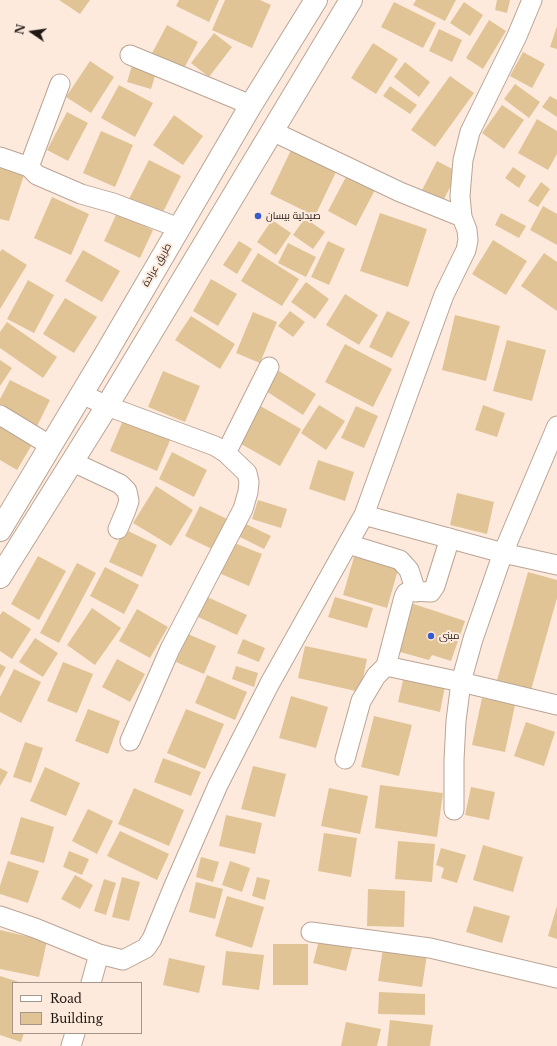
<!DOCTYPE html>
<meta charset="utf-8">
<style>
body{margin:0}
#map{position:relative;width:557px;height:1046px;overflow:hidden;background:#fdeadd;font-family:"Libre Baskerville",serif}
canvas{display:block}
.legend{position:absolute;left:12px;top:982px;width:130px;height:52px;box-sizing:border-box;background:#fdeadd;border:1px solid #a5968c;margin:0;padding:5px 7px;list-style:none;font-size:12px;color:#201812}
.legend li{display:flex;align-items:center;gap:8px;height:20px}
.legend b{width:20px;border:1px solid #a5968c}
.north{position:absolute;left:12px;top:12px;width:40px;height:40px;-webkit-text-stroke:3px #fdeadd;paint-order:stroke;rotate:283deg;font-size:11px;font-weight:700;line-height:16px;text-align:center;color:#201812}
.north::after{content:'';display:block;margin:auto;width:14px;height:18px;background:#201812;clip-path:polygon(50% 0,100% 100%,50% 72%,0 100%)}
</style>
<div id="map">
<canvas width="557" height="1046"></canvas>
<ul class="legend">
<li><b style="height:5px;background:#fff"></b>Road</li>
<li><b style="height:11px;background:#e1c496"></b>Building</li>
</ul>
<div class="north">N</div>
</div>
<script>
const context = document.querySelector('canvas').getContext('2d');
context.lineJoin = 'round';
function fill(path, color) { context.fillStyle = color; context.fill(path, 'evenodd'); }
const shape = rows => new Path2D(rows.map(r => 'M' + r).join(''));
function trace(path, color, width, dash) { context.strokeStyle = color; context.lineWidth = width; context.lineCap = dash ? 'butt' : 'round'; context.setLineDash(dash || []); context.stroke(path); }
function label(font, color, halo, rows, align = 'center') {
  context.font = font + ' "Libre Baskerville",Cairo,serif'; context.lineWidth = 4; context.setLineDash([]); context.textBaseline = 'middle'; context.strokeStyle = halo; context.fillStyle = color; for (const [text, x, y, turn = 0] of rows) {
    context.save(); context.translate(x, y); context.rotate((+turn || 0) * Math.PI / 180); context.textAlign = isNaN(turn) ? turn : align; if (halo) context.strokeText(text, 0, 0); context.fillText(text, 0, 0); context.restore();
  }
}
const building = shape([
 [59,0,90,0,80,14],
 [179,0,219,0,209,22,176,6],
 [225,0,260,0,271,5,252,48,212,30],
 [416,0,456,0,445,21,413,5],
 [497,0,510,0,507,13,495,10],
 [394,2,436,23,423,48,381,27],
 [464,2,483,15,470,36,450,23],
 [489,20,506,31,483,69,466,58],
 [167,25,198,42,181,74,150,57],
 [557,26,557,49,550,47],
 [439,29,462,40,452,62,429,51],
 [214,33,232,47,209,77,191,63],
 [373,43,398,59,376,94,351,78],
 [523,52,545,64,532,88,510,76],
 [90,61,114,77,91,113,66,97],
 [133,62,157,69,151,89,127,82],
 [405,62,430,82,419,97,394,77],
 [450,76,474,93,435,147,411,130],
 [515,84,540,102,529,118,504,99],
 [119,85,153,103,135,137,101,118],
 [390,86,417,105,410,114,383,96],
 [550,96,557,100,557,117,542,107],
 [502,105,524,120,504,149,482,133],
 [67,112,88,123,68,161,47,150],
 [174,115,203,136,183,165,153,145],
 [537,119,557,131,557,154,548,170,518,153],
 [101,131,133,145,115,187,83,173],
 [291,150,336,172,315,216,270,194],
 [149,160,181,176,161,216,129,199],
 [437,161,458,172,442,203,421,192],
 [0,167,24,175,9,221,0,219],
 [513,167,526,176,519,188,505,178],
 [348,173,376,188,356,226,328,211],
 [541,182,550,189,538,207,528,201],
 [52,197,89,214,71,255,34,238],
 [543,206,557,214,557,245,530,230],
 [117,213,153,230,140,258,104,241],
 [380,213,427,229,408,287,360,271],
 [501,213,526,226,519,238,495,225],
 [305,218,325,232,313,249,293,235],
 [272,220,291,233,276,255,257,242],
 [493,240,527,261,506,295,472,274],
 [239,241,252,249,237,274,223,265],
 [328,241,345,249,329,285,311,277],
 [288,243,316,257,306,277,278,263],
 [2,249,27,265,0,309,0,252],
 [83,250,120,271,102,302,65,281],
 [258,253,299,279,282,306,241,281],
 [544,253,557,262,557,311,521,286],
 [211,279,237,294,218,326,193,311],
 [28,280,54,295,34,333,7,319],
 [306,282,329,299,315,319,291,302],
 [345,294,378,315,359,345,326,325],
 [65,298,97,317,74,353,43,334],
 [290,311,305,322,293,337,278,326],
 [387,311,410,322,392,358,369,347],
 [253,312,277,322,260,363,236,353],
 [455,315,500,326,486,381,442,370],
 [191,316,235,344,220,369,175,340],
 [7,322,57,357,43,378,0,348,0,332],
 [507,340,546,350,532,401,493,391],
 [345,344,392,369,373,407,325,382],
 [0,360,12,368,0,386],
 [163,371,200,386,185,422,148,407],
 [279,371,316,394,303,415,266,391],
 [10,380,50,400,37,426,0,407,0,399],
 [255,403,301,429,280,466,234,440],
 [319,405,345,421,326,450,301,433],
 [483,405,505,413,497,437,475,430],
 [356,406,378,416,364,448,341,438],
 [124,418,171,438,157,471,110,451],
 [0,422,34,441,17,470,0,460],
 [172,452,207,470,194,497,159,479],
 [318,460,354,472,345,501,309,489],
 [156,486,193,510,171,546,133,523],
 [457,493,494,502,487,534,450,525],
 [258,500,287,509,281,528,252,519],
 [200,506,227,519,212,549,185,536],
 [240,521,271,536,264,549,234,534],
 [124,529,157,545,142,577,109,562],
 [232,542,262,554,249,586,219,573],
 [356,550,400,563,387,608,343,595],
 [38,556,66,571,39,620,11,604],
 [77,563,96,573,59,643,40,633],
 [105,567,139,585,124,614,90,596],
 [528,572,557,580,557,598,531,690,497,680],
 [205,596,247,615,237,635,196,616],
 [335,597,373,608,367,628,328,617],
 [411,603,465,621,451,661,432,655,429,660,400,652],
 [92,608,121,628,95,665,67,645],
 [137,609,168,627,150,658,119,641],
 [3,611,31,629,12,659,0,651,0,615],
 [188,634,216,646,204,674,176,662],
 [35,638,58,653,43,677,19,662],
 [243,639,265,648,259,662,237,653],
 [305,646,367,659,360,692,298,678],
 [117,659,145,674,130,702,102,687],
 [63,662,93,674,77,713,47,701],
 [0,664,6,667,0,678],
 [236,666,258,673,254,687,232,679],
 [14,669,41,682,21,723,0,712,0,697],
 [207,675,247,692,235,720,195,703],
 [404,676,445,686,440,712,398,702],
 [291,696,328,707,316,748,279,738],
 [482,698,515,705,505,752,472,745],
 [88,709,120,721,108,754,75,741],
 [186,709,224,724,205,769,167,753],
 [374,716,412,725,399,776,361,767],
 [526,722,555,732,544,766,514,756],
 [25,742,43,748,31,783,13,777],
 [163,758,201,772,191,796,154,782],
 [253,766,286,774,275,817,241,809],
 [45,767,80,783,66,816,30,801],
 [0,768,8,772,0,786],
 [380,785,443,793,437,837,375,828],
 [471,787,495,792,489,820,465,815],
 [134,788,184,810,169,846,118,824],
 [329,788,368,796,360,834,321,826],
 [88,809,113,821,97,854,72,841],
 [226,815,262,823,255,854,219,846],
 [21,817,54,827,44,863,10,854],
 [120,831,169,854,157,880,107,856],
 [324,833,357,838,351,877,318,871],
 [398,841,435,844,432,882,395,879],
 [483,845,523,857,513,892,473,880],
 [441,848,466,855,457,883,441,878,444,868,436,865],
 [69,851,89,859,82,875,63,867],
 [201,857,219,862,213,882,196,877],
 [8,861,39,871,28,903,0,894,0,886],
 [230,861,250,868,242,892,222,885],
 [75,875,93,885,80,909,61,899],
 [122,877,140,882,129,921,112,917],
 [257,877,270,880,265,900,252,896],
 [104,879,116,883,106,915,94,911],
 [196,882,223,889,215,919,189,912],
 [368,889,405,891,404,927,367,926],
 [227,896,264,907,252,948,215,936],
 [474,906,510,916,502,943,466,932],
 [557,906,557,939,548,936],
 [0,930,47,941,39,977,0,969],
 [320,937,353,945,346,971,313,963],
 [273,944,308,944,308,985,273,985],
 [383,948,427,955,422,987,378,981],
 [226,951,264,955,259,990,222,985],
 [169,958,205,966,199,993,163,985],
 [0,976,22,983,13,983,13,1033,24,1033,21,1042,0,1035],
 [379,992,425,994,425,1015,378,1014],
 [390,1020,433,1025,430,1046,387,1046],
 [346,1022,381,1029,377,1046,341,1046]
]);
const minor = shape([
 [130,55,251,105],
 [272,131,400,192,462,217],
 [0,157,29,167,37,175,81,194,113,203,179,228],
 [29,167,60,84],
 [82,394,107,406,215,446,226,453,247,473,249,482,248,492,243,509,170,649,130,741],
 [0,415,51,446],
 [226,453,269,367],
 [73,462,120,484,127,491,129,501,126,510,118,529],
 [364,515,503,553,557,565],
 [348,544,400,560,409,570,416,592],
 [386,666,461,682,557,705],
 [345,759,361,701,376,676,386,666,404,597,406,593,410,591,431,592,435,586,450,538],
 [454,810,454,760,456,721,461,682,473,639,503,553,557,426],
 [0,916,35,928,99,954,123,960,146,948,152,939,173,888,218,785,270,683,364,515,444,295,466,250,468,240,467,230,462,217,460,196,463,160,470,132,517,36,532,0],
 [311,932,430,948,557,978],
 [91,983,99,954],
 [71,1046,75,1033]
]);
const primary = shape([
 [0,530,105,355,251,105,316,0],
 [0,577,107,406,351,0]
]);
const markers = [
 [258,216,4,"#355bcc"],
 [431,636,4,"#355bcc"]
];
const poiNames = [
 ["صيدلية بيسان",266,216],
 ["مبنى",439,636]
];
const streetNames = [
 ["طريق عرادة",157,265,-60]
];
fill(building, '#e1c496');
trace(minor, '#baa494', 21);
trace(primary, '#baa494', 24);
trace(minor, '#fff', 19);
trace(primary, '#fff', 22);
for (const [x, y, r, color] of markers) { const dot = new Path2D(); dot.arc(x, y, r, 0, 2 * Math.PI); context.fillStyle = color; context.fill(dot); trace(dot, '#fdeadd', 1.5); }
label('10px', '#201812', '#fdeadd', poiNames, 'left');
label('10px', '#201812', '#fdeadd', streetNames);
</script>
